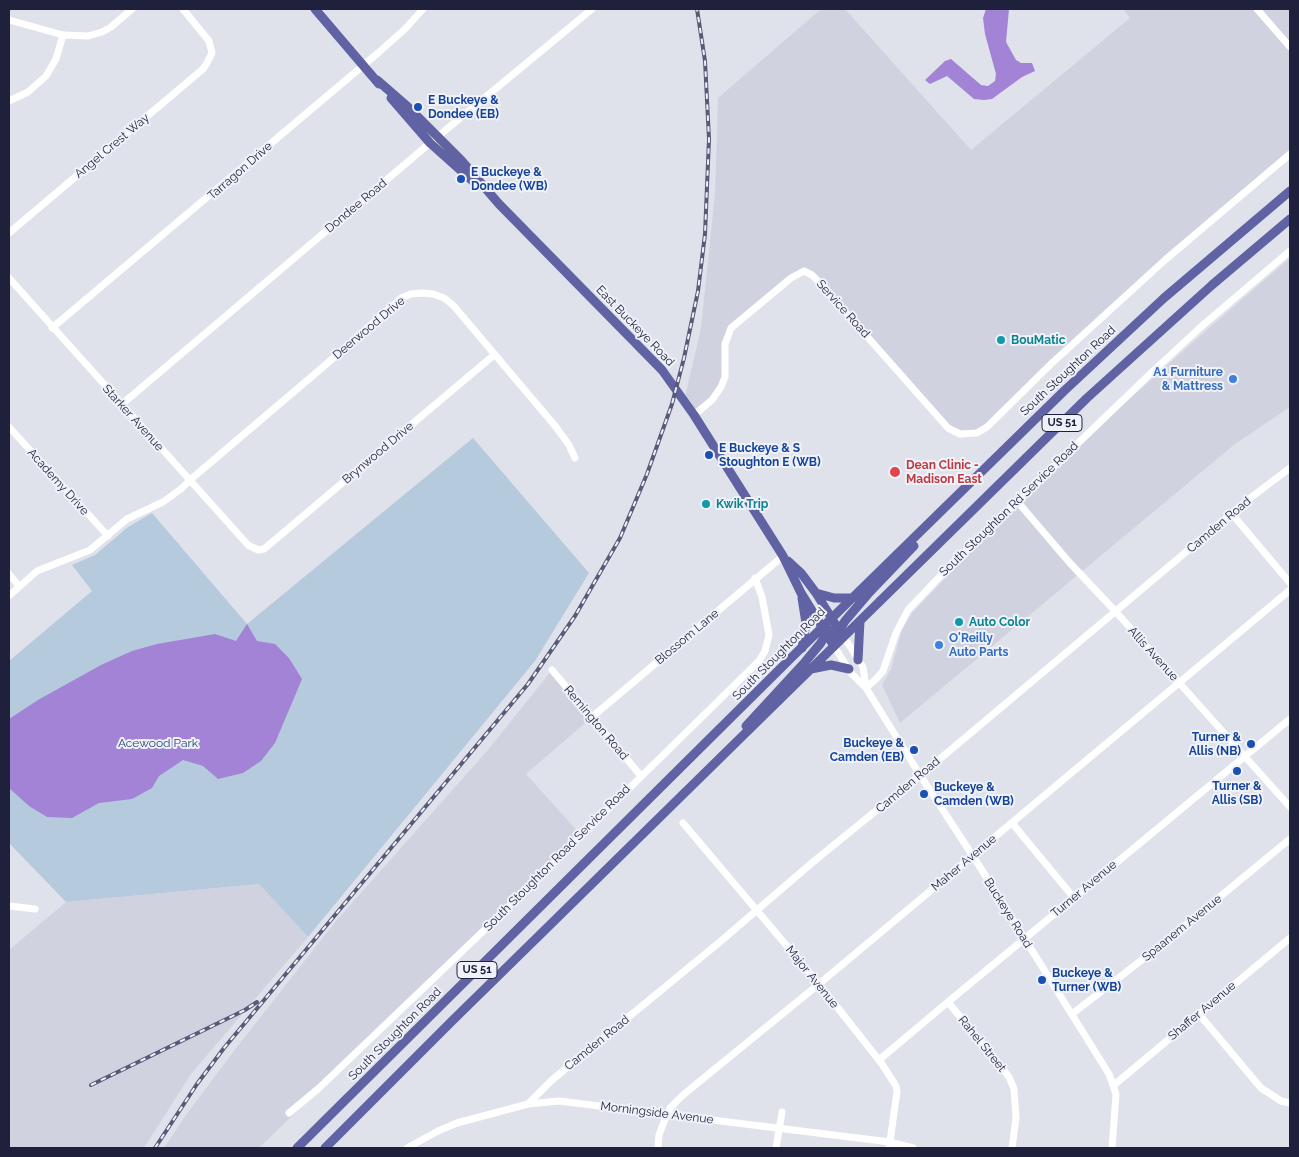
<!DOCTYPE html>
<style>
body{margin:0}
#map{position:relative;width:1299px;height:1157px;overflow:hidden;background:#dfe2eb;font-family:Raleway,sans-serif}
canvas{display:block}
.frame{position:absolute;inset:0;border:10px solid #1f203c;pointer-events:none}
</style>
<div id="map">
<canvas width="1299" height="1157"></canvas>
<div class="frame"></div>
</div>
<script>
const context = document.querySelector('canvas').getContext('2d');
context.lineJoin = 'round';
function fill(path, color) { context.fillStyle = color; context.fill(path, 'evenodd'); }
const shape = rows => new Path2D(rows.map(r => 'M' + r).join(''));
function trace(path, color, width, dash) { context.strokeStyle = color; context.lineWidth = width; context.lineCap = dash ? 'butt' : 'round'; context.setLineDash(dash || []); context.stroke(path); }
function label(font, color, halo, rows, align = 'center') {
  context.font = font + ' Raleway,sans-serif'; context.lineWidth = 4; context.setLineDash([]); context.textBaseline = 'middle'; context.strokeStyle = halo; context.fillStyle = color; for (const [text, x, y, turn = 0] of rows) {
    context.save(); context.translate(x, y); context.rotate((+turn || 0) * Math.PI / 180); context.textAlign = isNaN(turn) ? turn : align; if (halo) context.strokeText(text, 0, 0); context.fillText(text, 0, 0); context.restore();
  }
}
const built = shape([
 [821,9,845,9,971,150,1130,18,1123,9,1290,9,1290,154,1165,260,980,432,957,433,863,332,804,271,745,316,726,338,724,382,694,415,684,401,701,328,715,194,718,98],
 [1290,258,1290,407,1235,444,900,723,882,685,891,669,902,630,912,613,961,562,1124,404,1209,328],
 [552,670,592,717,526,774,581,835,259,1148,164,1148,186,1115,240,1043,336,921,487,751],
 [259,884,308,937,191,1074,144,1148,9,1148,9,950,66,902]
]);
const green = shape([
 [473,438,589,573,535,661,308,937,259,884,66,902,9,843,9,661,92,591,72,565,95,555,128,527,152,513,247,624]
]);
const water = shape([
 [986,9,1009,9,1006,42,1016,60,1021,63,1032,63,1035,71,1022,77,992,99,984,100,974,99,947,76,930,84,925,80,945,61,951,59,981,85,988,86,995,81,996,74,985,34,983,18],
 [247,624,257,641,275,644,289,658,302,679,275,743,261,761,243,773,218,779,203,766,183,760,159,776,152,788,132,799,99,803,72,818,47,817,29,806,9,788,9,719,38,700,101,665,132,651,157,644,215,634,236,641]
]);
const minor = shape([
 [1257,9,1290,47],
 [9,20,63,35,88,36,102,32,111,27,132,9],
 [9,101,28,92,46,76,56,59,63,35],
 [9,233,203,69,207,63,212,53,209,41,183,9],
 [9,278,248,545,258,550,264,549,494,355],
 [52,328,378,53,405,29,423,9],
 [121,405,430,143,592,9],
 [694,415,712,400,721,387,725,377,725,344,731,328,791,278,804,271,812,275,818,281,948,428,960,434,977,433,987,427,1052,363,1165,260,1290,154],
 [9,427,108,536],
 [1017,501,1069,562,1116,612,1290,807],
 [1232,514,1290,583],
 [9,574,19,586],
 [9,596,37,571,90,550,127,519,163,502,181,489,190,480,323,367,401,298,411,294,422,293,433,294,444,298,453,305,556,427,569,445,575,458],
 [844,637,863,667,866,687],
 [834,646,851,673,866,688,920,775,980,867,1109,1074,1116,1094,1112,1148],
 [552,670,641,776],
 [866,688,876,679,883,671,896,633,908,610,949,567,1150,374,1202,326,1290,251],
 [592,717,783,556],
 [683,823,819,984,882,1064,896,1086,897,1092,889,1148],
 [1012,823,1074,898],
 [9,906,35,909],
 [948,1002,1000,1065,1009,1077,1014,1089,1016,1118,1012,1148],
 [1072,1014,1165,942,1290,839],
 [1199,1014,1261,1088,1281,1101,1290,1103],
 [879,1060,948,1002,1290,719],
 [1114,1085,1290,938],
 [528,1104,552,1080,721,941,813,862,947,753,1249,499,1290,468],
 [289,1113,319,1088,499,916,759,661,765,651,769,635,762,597,755,578],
 [407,1148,438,1131,457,1123,528,1104,559,1101,890,1142,913,1148],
 [658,1148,659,1135,667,1114,670,1108,683,1095,819,984,1290,590],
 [776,1148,782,1112]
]);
const major = shape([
 [315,9,379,84],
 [377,80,408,107,461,160,499,204,662,370,694,415,783,556,801,593,834,646],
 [391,98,430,143,478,186],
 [788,561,801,573,816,593,842,635],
 [816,593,834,598,853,598],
 [802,598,806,623,802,648],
 [834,646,836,635,845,621,868,594,914,546],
 [858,660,860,621],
 [811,669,831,665,849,669],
 [746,726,805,662,820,644,829,630],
 [297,1148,792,657,1064,391,1164,298,1290,191],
 [325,1148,451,1022,1087,398,1212,285,1290,219]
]);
const rail = shape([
 [91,1085,245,1010,257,1002],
 [155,1148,197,1084,224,1048,528,684,575,616,620,538,647,474,672,404,684,358,698,291,705,234,709,139,705,61,697,9]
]);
const markers = [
 [418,107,5,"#1a4fb4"],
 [461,179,5,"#1a4fb4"],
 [1001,340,5,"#0f9aa8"],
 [1233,379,5,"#3f7fe0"],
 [709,455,5,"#1a4fb4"],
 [895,472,6,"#e0444e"],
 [706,504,5,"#0f9aa8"],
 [959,622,5,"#0f9aa8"],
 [939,645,5,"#3f7fe0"],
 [1251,744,5,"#1a4fb4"],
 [914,750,5,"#1a4fb4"],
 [1237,771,5,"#1a4fb4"],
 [924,794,5,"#1a4fb4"],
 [1042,980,5,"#1a4fb4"]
];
const shields = [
 [1062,423,40],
 [477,970,40]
];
const shieldNames = [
 ["US 51",1062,423],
 ["US 51",477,970]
];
const transitNames = [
 ["E Buckeye &",428,100],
 ["Dondee (EB)",428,114],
 ["E Buckeye &",471,172],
 ["Dondee (WB)",471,186],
 ["E Buckeye & S",719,448],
 ["Stoughton E (WB)",719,462],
 ["Turner &",1241,737,"right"],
 ["Allis (NB)",1241,751,"right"],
 ["Buckeye &",904,743,"right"],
 ["Camden (EB)",904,757,"right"],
 ["Turner &",1237,786,"center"],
 ["Allis (SB)",1237,800,"center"],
 ["Buckeye &",934,787],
 ["Camden (WB)",934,801],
 ["Buckeye &",1052,973],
 ["Turner (WB)",1052,987]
];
const streetNames = [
 ["Angel Crest Way",112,146,-40],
 ["Tarragon Drive",240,171,-41],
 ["Dondee Road",356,206,-40],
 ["Service Road",843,309,48],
 ["East Buckeye Road",635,326,46],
 ["Deerwood Drive",369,328,-40],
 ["South Stoughton Road",1068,371,-43],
 ["Starker Avenue",133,418,48],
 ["Brynwood Drive",378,453,-40],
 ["Academy Drive",58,482,48],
 ["South Stoughton Rd Service Road",1009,509,-44],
 ["Camden Road",1219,525,-40],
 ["Blossom Lane",687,637,-40],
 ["South Stoughton Road",779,654,-45],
 ["Allis Avenue",1153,654,48],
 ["Remington Road",596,723,50],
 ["Camden Road",908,785,-40],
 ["South Stoughton Road Service Road",557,858,-45],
 ["Maher Avenue",964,863,-40],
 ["Turner Avenue",1084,889,-40],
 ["Buckeye Road",1008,913,58],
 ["Spaanem Avenue",1182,928,-39],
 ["Major Avenue",812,977,51],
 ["Shaffer Avenue",1202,1011,-40],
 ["South Stoughton Road",395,1034,-45],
 ["Camden Road",597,1043,-39],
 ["Rahel Street",982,1044,51],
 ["Morningside Avenue",657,1113,7]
];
const cultureNames = [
 ["BouMatic",1011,340],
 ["Kwik Trip",716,504],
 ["Auto Color",969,622]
];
const shopNames = [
 ["A1 Furniture",1223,372],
 ["& Mattress",1223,386],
 ["O'Reilly",949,638,"left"],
 ["Auto Parts",949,652,"left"]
];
const healthNames = [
 ["Dean Clinic -",906,465],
 ["Madison East",906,479]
];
const parkNames = [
 ["Acewood Park",158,743]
];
fill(built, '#d0d3df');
fill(green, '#b6cade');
fill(water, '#a283d5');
trace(minor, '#fff', 7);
trace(major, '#6062a4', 9);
trace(rail, '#595a78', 4);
trace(rail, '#eff2f8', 2, [5.5]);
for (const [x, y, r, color] of markers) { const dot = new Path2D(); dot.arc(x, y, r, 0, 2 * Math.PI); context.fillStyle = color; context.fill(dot); trace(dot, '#eff2f8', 2); }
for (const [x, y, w] of shields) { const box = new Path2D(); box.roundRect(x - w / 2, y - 8.5, w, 17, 4); context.fillStyle = '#eff2f8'; context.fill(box); trace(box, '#1f203c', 1); }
label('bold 11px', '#1f203c', null, shieldNames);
label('bold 12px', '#164399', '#eff2f8', transitNames, 'left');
label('12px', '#1f203c', '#eff2f8', streetNames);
label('bold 12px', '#0d838f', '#eff2f8', cultureNames, 'left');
label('bold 12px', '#366cbe', '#eff2f8', shopNames, 'right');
label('bold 12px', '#be3a42', '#eff2f8', healthNames, 'left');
label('12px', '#274575', '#eff2f8', parkNames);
</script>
